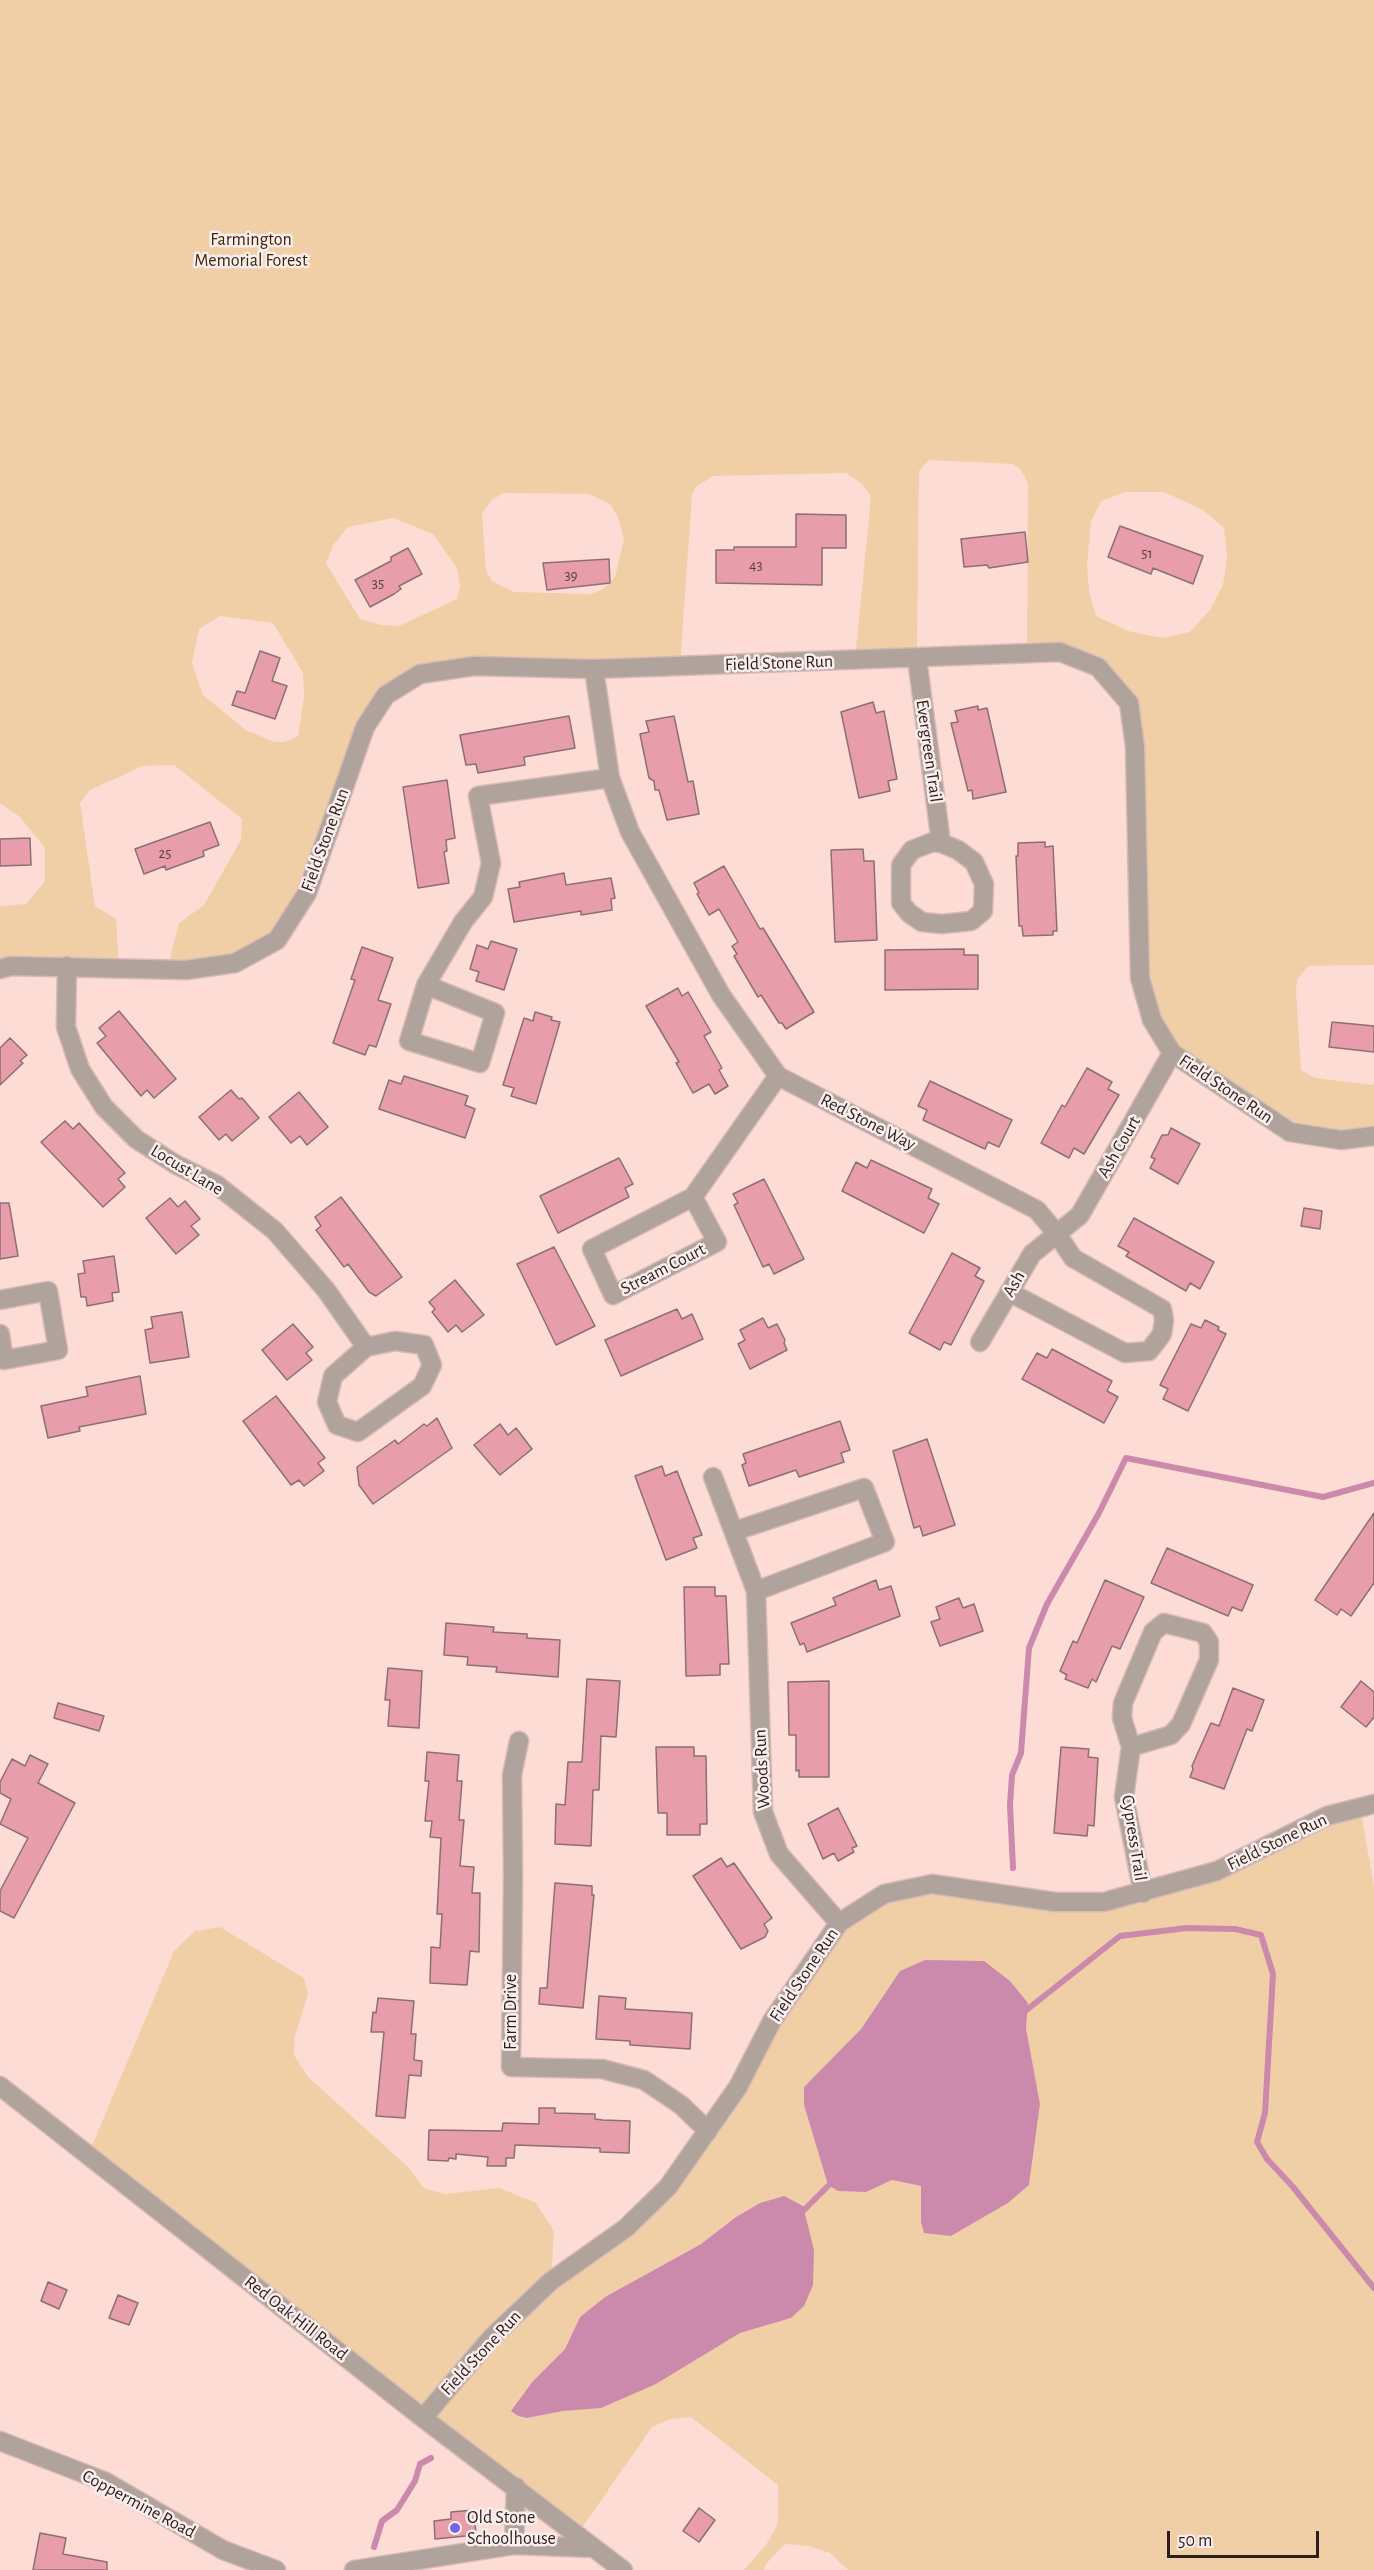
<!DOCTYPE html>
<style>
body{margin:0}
#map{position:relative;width:1374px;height:2570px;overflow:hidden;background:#fedcd6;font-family:"Alegreya Sans",sans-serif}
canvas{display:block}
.scale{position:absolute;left:1167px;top:2531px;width:152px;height:27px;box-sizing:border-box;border:3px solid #2b1f1d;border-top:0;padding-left:8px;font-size:18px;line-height:21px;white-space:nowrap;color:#2b1f1d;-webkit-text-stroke:4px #fceeec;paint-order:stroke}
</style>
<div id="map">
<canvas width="1374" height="2570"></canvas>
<div class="scale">50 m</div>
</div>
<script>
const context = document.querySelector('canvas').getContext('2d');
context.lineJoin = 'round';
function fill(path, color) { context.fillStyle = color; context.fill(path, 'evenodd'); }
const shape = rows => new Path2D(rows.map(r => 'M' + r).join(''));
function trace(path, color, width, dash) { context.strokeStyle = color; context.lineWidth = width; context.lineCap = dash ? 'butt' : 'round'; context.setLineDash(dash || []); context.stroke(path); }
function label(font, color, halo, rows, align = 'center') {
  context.font = font + ' "Alegreya Sans",sans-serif'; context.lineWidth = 5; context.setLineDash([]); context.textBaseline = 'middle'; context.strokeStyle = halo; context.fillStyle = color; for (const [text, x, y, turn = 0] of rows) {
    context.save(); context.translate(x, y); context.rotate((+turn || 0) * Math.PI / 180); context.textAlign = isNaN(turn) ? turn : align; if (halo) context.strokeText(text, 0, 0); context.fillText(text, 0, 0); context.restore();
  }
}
const green = shape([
 [0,0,1374,0,1374,965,1308,966,1297,980,1296,992,1301,1070,1315,1078,1374,1085,1374,1136,1290,1132,1172,1053,1152,1020,1129,703,1098,667,1027,654,1028,483,1021,470,1012,464,929,460,919,471,917,658,855,660,871,496,862,484,846,473,713,476,696,487,692,495,680,666,420,674,386,695,307,893,277,940,235,963,167,970,179,923,204,905,241,840,242,819,174,765,143,766,90,790,80,803,95,906,116,919,119,968,0,969,0,906,26,904,45,881,45,848,20,817,0,803],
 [1125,492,1164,492,1203,510,1224,528,1227,555,1223,585,1210,610,1190,632,1163,638,1128,631,1096,616,1089,591,1087,566,1091,522,1101,501],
 [504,493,589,494,610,504,618,517,624,539,615,577,603,589,592,594,514,592,492,581,486,571,482,513,492,500],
 [393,518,433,534,457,568,460,586,457,599,399,626,381,625,360,619,326,563,334,544,348,527],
 [220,616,273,623,303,673,304,697,298,736,284,742,274,742,246,730,203,695,192,663,199,629],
 [1360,1807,1374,1887,1374,2570,848,2570,830,2553,809,2546,785,2544,766,2564,764,2570,744,2570,766,2545,778,2523,778,2485,691,2417,671,2419,652,2427,577,2535,88,2155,174,1951,195,1931,220,1927,304,1978,308,1994,295,2036,294,2055,308,2077,408,2167,424,2188,445,2194,500,2188,536,2203,554,2231,551,2280,668,2187,839,1923,884,1894,932,1884,1055,1902,1143,1893],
 [887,1990,1028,2003,1026,2028,1040,2104,1029,2185,1008,2203,951,2236,924,2229,921,2221,921,2186,892,2180,828,2185,804,2105,804,2087,861,2029],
 [760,2203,791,2318,740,2333,656,2384,563,2411,527,2418,518,2416,512,2412,533,2381,565,2349,580,2317,605,2297,701,2244,736,2217]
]);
const water = shape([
 [925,1960,984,1961,1010,1981,1028,2003,1026,2028,1040,2104,1029,2185,1008,2203,951,2236,924,2233,921,2222,921,2186,892,2180,866,2192,838,2191,828,2185,804,2105,804,2087,861,2029,900,1971],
 [784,2196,803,2206,814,2250,813,2285,804,2306,791,2318,740,2333,656,2384,601,2408,563,2411,527,2418,518,2416,511,2411,533,2381,565,2349,580,2317,605,2297,701,2244,736,2217,760,2203]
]);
const stream = shape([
 [1013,1868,1010,1805,1012,1775,1021,1753,1029,1648,1047,1604,1099,1513,1126,1458,1323,1497,1374,1483],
 [1024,2012,1120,1936,1187,1928,1235,1929,1261,1935,1273,1974,1265,2113,1257,2142,1267,2159,1293,2187,1374,2288],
 [799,2215,832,2182],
 [374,2547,382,2521,397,2510,415,2481,420,2464,431,2458]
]);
const building = shape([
 [796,514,846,515,846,548,822,548,822,585,716,583,716,550,734,550,734,547,796,547,796,514],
 [1120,526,1203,556,1193,584,1153,568,1151,574,1108,557,1120,526],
 [1025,532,1028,562,989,568,987,565,964,567,961,539,1025,532],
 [408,548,422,574,399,586,401,589,394,594,370,607,355,580,391,561,391,557,408,548],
 [609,559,610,583,547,590,543,563,609,559],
 [260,651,280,658,272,681,287,686,275,719,232,705,237,691,245,693,260,651],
 [873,702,876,713,884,711,897,779,888,781,890,791,859,798,841,712,873,702],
 [978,706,978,710,987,708,1006,792,973,799,972,790,968,791,951,723,958,722,955,711,978,706],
 [569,716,575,748,524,757,525,765,478,773,476,764,466,765,460,735,569,716],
 [674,716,688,782,693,781,699,814,667,820,659,790,655,790,654,781,649,778,640,734,649,732,646,721,674,716],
 [447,780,455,838,446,840,447,851,444,852,449,883,418,888,403,787,447,780],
 [210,822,219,845,203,851,204,856,166,870,165,866,144,874,135,849,210,822],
 [30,838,31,865,0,866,0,839,30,838],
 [1045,842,1045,847,1053,846,1057,931,1053,931,1053,935,1023,936,1022,926,1019,926,1016,856,1018,856,1018,843,1045,842],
 [863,849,864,861,874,861,877,940,835,942,831,850,863,849],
 [724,866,760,929,763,928,814,1012,786,1029,782,1023,779,1023,761,995,758,997,734,956,737,954,732,946,738,942,719,909,709,915,697,894,699,893,694,883,724,866],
 [564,873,566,885,611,878,615,898,611,899,612,910,581,915,581,911,514,922,508,889,520,887,519,882,564,873],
 [491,941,517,949,504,990,476,981,479,972,470,969,477,945,488,949,491,941],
 [362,947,393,958,378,1000,391,1004,376,1047,369,1045,365,1055,333,1043,355,980,351,979,362,947],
 [964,949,964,955,978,955,978,989,885,990,885,950,964,949],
 [678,988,682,996,688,992,711,1032,704,1036,722,1068,719,1070,728,1086,715,1094,709,1084,693,1093,676,1063,679,1062,646,1006,678,988],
 [119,1011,176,1079,154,1098,147,1090,141,1096,97,1043,106,1036,99,1028,119,1011],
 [535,1012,552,1017,551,1020,560,1022,536,1104,511,1096,514,1088,503,1085,524,1018,533,1021,535,1012],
 [1332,1022,1374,1026,1374,1052,1329,1047,1332,1022],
 [10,1038,27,1055,20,1061,23,1063,0,1085,0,1048,10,1038],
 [1087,1068,1112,1082,1108,1089,1119,1095,1084,1154,1074,1148,1069,1158,1041,1143,1062,1105,1065,1107,1087,1068],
 [404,1076,468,1096,465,1105,475,1109,465,1138,379,1109,389,1080,401,1084,404,1076],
 [930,1081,1012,1120,999,1147,988,1142,985,1149,923,1120,927,1110,918,1106,930,1081],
 [231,1090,239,1099,242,1098,259,1118,232,1141,226,1134,219,1140,199,1117,231,1090],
 [299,1092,328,1127,307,1145,300,1136,291,1143,269,1117,299,1092],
 [65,1121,73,1129,79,1123,125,1173,118,1179,125,1187,103,1207,41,1142,65,1121],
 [1171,1128,1200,1144,1178,1184,1150,1168,1155,1159,1151,1157,1162,1135,1168,1135,1171,1128],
 [619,1158,633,1184,625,1188,629,1197,558,1233,540,1196,619,1158],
 [871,1160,932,1189,928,1198,939,1204,924,1233,842,1191,856,1162,867,1168,871,1160],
 [764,1179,804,1259,774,1274,769,1264,763,1267,734,1205,738,1203,733,1194,764,1179],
 [341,1197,402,1277,376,1296,369,1292,348,1264,344,1267,316,1230,321,1226,315,1217,341,1197],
 [170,1198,178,1207,185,1201,200,1219,191,1226,199,1235,176,1254,146,1218,170,1198],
 [0,1203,9,1203,18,1256,0,1259,0,1203],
 [1304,1208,1322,1211,1320,1229,1301,1226,1304,1208],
 [1134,1218,1214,1262,1200,1289,1190,1283,1186,1291,1126,1256,1129,1252,1118,1246,1134,1218],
 [554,1247,595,1326,556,1345,517,1264,554,1247],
 [952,1253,980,1268,975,1276,984,1281,951,1345,944,1342,940,1350,909,1333,952,1253],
 [114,1256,119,1292,112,1293,113,1301,87,1306,86,1297,81,1297,78,1274,85,1273,83,1261,114,1256],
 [455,1280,484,1315,462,1332,456,1325,448,1332,432,1312,435,1309,429,1302,455,1280],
 [677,1309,682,1319,692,1314,703,1339,621,1376,605,1340,677,1309],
 [182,1312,189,1357,150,1363,145,1330,153,1328,151,1317,182,1312],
 [763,1318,768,1328,777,1324,785,1340,784,1343,787,1350,750,1369,738,1344,745,1340,740,1330,763,1318],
 [1205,1320,1219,1327,1218,1330,1226,1334,1188,1411,1163,1399,1168,1389,1160,1385,1191,1324,1201,1328,1205,1320],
 [293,1324,313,1347,306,1353,312,1360,287,1380,262,1350,293,1324],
 [1052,1349,1112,1381,1107,1391,1118,1397,1104,1423,1022,1379,1037,1353,1047,1358,1052,1349],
 [140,1376,146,1414,79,1427,80,1431,48,1438,41,1406,88,1396,86,1387,140,1376],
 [276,1396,325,1458,318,1463,324,1471,304,1486,299,1480,291,1485,243,1421,276,1396],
 [437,1418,452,1448,373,1504,359,1485,357,1467,395,1440,398,1444,424,1424,427,1426,437,1418],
 [840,1421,850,1450,841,1453,844,1462,799,1477,796,1470,749,1486,742,1465,746,1463,743,1454,840,1421],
 [500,1424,508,1435,516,1428,532,1449,500,1475,474,1445,500,1424],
 [927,1439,955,1525,923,1536,920,1526,914,1528,893,1451,927,1439],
 [662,1466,665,1476,677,1471,702,1535,693,1538,697,1548,666,1560,635,1476,662,1466],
 [1374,1513,1374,1583,1351,1616,1341,1609,1337,1615,1315,1600,1374,1513],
 [1167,1548,1253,1585,1242,1611,1232,1607,1228,1616,1151,1583,1167,1548],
 [876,1580,879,1590,891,1586,900,1616,807,1652,804,1643,800,1645,791,1623,836,1605,833,1598,876,1580],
 [1105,1580,1144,1597,1120,1649,1112,1646,1096,1682,1092,1679,1088,1688,1065,1679,1067,1675,1060,1671,1073,1641,1077,1643,1105,1580],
 [684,1587,715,1587,715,1596,726,1596,729,1664,720,1664,720,1675,686,1676,684,1587],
 [959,1598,963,1608,974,1604,983,1631,940,1646,931,1622,940,1619,936,1607,959,1598],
 [446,1623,494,1627,493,1632,527,1634,527,1638,560,1640,558,1677,496,1672,497,1667,467,1665,468,1657,444,1655,446,1623],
 [388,1668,422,1671,419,1728,388,1726,390,1700,385,1700,388,1668],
 [587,1679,620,1681,616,1737,601,1736,599,1790,593,1790,591,1846,555,1844,556,1804,565,1805,568,1762,582,1762,587,1679],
 [829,1681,829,1777,799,1777,799,1770,796,1771,796,1735,789,1735,788,1682,829,1681],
 [1361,1681,1374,1692,1374,1717,1366,1727,1341,1707,1361,1681],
 [1233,1688,1264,1700,1252,1731,1247,1729,1224,1789,1190,1777,1193,1769,1192,1766,1211,1723,1219,1726,1233,1688],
 [58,1703,104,1716,99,1731,54,1718,58,1703],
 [656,1747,694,1747,694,1756,706,1756,707,1824,700,1824,700,1835,667,1835,667,1813,658,1813,656,1747],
 [1061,1747,1089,1749,1088,1757,1098,1758,1094,1826,1088,1825,1087,1836,1054,1833,1061,1747],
 [427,1752,459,1755,457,1781,462,1781,459,1820,464,1820,460,1866,474,1867,472,1893,480,1893,479,1952,470,1951,467,1985,430,1983,431,1947,440,1948,442,1914,437,1914,441,1838,430,1837,432,1821,425,1821,429,1781,425,1781,427,1752],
 [30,1755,48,1764,38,1783,75,1803,14,1918,0,1911,0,1891,28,1838,0,1824,11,1799,0,1793,0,1782,12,1759,25,1766,30,1755],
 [838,1808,857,1846,852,1848,854,1852,838,1861,834,1853,823,1859,808,1824,838,1808],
 [721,1858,727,1867,734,1863,772,1918,764,1924,768,1931,765,1937,741,1949,693,1876,721,1858],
 [555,1883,592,1886,592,1895,594,1895,583,2008,539,2004,540,1988,547,1988,555,1883],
 [599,1996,626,1998,625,2009,692,2013,690,2049,630,2045,630,2041,596,2039,599,1996],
 [378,1998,414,2001,411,2034,416,2034,414,2060,422,2061,421,2076,409,2075,405,2118,376,2116,384,2032,371,2032,373,2012,376,2013,378,1998],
 [539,2108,555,2108,555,2113,595,2114,595,2119,603,2120,630,2121,629,2153,600,2152,600,2148,515,2145,514,2158,506,2158,506,2166,487,2166,488,2157,456,2154,456,2159,449,2158,448,2161,428,2160,429,2130,502,2131,503,2123,539,2124,539,2108],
 [48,2282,67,2290,59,2309,41,2301,48,2282],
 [118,2295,138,2303,129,2325,109,2318,118,2295],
 [699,2508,715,2520,699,2542,683,2531,699,2508],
 [474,2510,476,2535,435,2539,434,2521,451,2519,451,2512,474,2510],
 [40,2533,66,2538,63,2554,107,2562,107,2570,33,2570,40,2533]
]);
const minor = shape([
 [917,658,941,843,958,850,974,862,984,884,983,911,971,921,942,924,922,922,909,913,901,903,901,865,912,850,933,842,941,843],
 [594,669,610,778,630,832,721,995,778,1076,1037,1210,1057,1234,1073,1258,1162,1309,1164,1320,1162,1334,1149,1351,1125,1353,1009,1292],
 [67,966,66,1027,80,1069,104,1107,136,1139,175,1164,217,1185,275,1231,326,1290,366,1347,333,1376,327,1402,337,1425,358,1432,422,1386,432,1365,424,1345,395,1341,366,1347],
 [0,969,11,966,186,970,235,963,277,940,307,893,365,727,386,695,420,674,474,666,594,669,1060,652,1098,667,1129,703,1135,747,1140,978,1152,1020,1172,1053,1290,1132,1341,1140,1374,1136],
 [426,985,495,1013,480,1063,409,1041,426,985,463,922,483,897,491,863,478,796,610,778],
 [693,1197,717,1242,613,1295,592,1249,693,1197,778,1076],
 [0,1300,48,1291,58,1350,4,1360,0,1334],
 [980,1342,1032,1254,1080,1215,1172,1053],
 [713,1477,756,1591,763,1812,779,1854,839,1923],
 [735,1531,864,1488,885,1542,756,1591],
 [519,1741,512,1775,513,1877,511,2067,602,2069,644,2080,681,2105,708,2131],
 [1131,1747,1171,1735,1181,1724,1209,1660,1209,1642,1203,1633,1164,1623,1153,1632,1123,1703,1122,1718,1131,1747,1124,1797,1143,1893],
 [0,2086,423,2418,623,2570],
 [423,2418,491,2338,551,2281,626,2228,668,2187,738,2087,772,2021,839,1923,884,1894,932,1884,1055,1902,1104,1902,1217,1871,1327,1816,1374,1804],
 [0,2441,106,2482,223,2550,276,2570],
 [514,2545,516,2487],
 [354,2570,514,2545,594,2548]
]);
const markers = [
 [455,2528,6,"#7265df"]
];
const numberNames = [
 ["51",1147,553],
 ["43",756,565],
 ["39",571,575],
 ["35",378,583],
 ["25",165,853]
];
const parkNames = [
 ["Farmington",251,240],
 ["Memorial Forest",251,261]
];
const streetNames = [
 ["Field Stone Run",779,663,-2],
 ["Evergreen Trail",929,751,82],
 ["Field Stone Run",325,840,-70],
 ["Field Stone Run",1226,1089,34],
 ["Red Stone Way",868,1122,27],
 ["Ash Court",1119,1147,-60],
 ["Locust Lane",187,1170,31],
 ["Stream Court",663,1269,-27],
 ["Ash",1014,1284,-60],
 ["Woods Run",762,1769,-93],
 ["Cypress Trail",1134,1838,81],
 ["Field Stone Run",1277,1842,-26],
 ["Field Stone Run",804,1975,-56],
 ["Farm Drive",511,2012,-90],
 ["Red Oak Hill Road",296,2318,38],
 ["Field Stone Run",481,2353,-47],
 ["Coppermine Road",139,2504,28]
];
const poiNames = [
 ["Old Stone",467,2518],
 ["Schoolhouse",467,2539]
];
fill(green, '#f1cfa6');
fill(water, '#cb8aab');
trace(stream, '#cb8aab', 6);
fill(building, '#e79eaa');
trace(building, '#8d6f73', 1.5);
trace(minor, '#d8bab5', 21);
trace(minor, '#afa39c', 18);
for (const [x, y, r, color] of markers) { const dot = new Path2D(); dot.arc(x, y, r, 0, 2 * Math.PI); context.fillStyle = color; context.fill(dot); trace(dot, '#fceeec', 2); }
label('15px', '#5a3f40', null, numberNames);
label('18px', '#3a270e', '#fceeec', parkNames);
label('18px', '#2b1f1d', '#fceeec', streetNames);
label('18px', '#2b1f1d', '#fceeec', poiNames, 'left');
</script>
